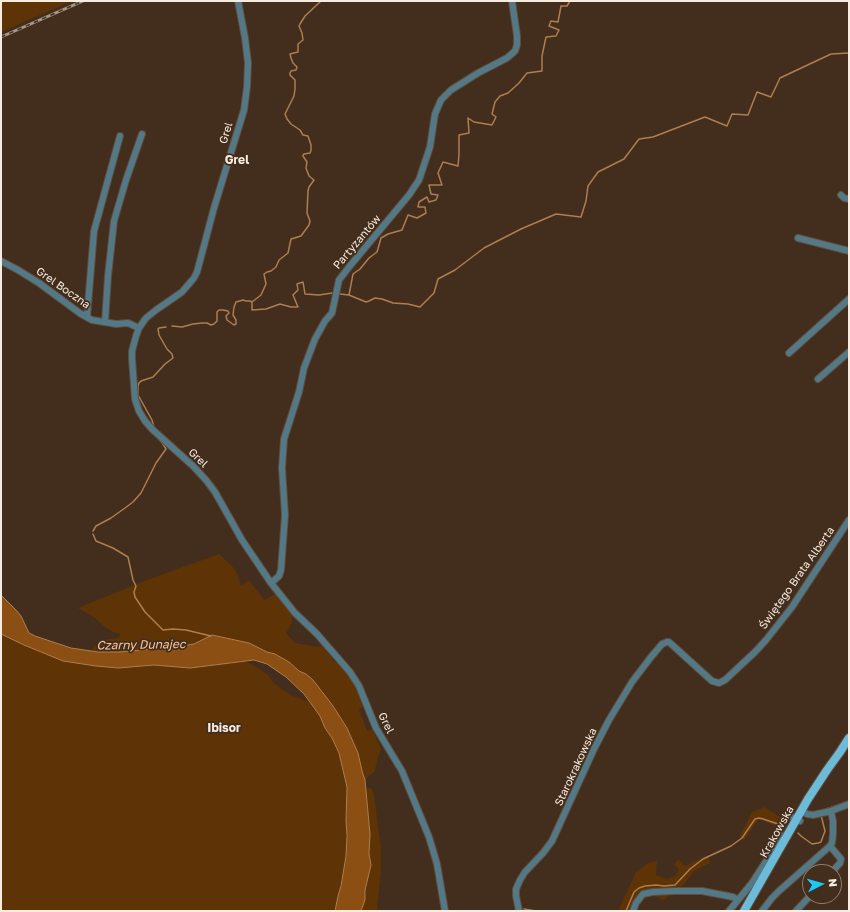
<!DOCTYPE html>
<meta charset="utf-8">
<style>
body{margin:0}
#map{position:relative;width:850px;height:912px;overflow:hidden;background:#432e1d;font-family:"Golos Text",sans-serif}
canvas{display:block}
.frame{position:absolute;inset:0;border:2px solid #f8ebe0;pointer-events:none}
.north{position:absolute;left:802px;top:864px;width:40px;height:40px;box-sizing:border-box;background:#432e1d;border:1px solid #8b7a6b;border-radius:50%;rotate:84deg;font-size:11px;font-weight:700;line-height:16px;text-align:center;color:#f8ebe0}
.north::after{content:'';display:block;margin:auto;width:14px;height:18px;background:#1acafc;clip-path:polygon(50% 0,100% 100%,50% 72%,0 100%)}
</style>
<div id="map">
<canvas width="850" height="912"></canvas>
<div class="frame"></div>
<div class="north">N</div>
</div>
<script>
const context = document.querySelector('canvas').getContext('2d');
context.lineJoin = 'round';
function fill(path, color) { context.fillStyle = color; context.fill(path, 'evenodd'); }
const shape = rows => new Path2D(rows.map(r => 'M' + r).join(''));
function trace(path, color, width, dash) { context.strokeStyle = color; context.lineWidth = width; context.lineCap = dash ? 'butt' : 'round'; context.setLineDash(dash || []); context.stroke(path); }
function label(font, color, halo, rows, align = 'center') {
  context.font = font + ' "Golos Text",sans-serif'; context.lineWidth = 3.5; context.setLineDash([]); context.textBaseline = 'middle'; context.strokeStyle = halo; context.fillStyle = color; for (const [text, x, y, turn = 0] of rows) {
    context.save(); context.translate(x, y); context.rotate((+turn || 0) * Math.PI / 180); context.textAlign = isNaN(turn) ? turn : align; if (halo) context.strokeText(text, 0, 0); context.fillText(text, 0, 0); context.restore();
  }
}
const green = shape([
 [1,1,72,1,1,32],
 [219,554,232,566,237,573,241,586,249,580,264,600,275,594,292,614,292,623,286,633,295,643,319,647,322,645,334,661,340,664,350,676,358,692,364,707,359,709,367,731,372,729,381,749,377,760,375,771,365,780,362,771,358,753,353,740,347,728,333,706,313,680,306,674,299,671,289,662,275,654,267,652,249,643,212,635,194,644,181,646,160,647,153,649,119,652,98,652,91,650,102,640,118,638,121,634,113,632,104,626,94,617,78,608,147,580],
 [1,634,24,645,63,661,96,666,118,668,154,665,166,665,182,668,245,661,258,668,268,675,274,683,283,690,293,696,309,702,320,716,325,728,332,738,339,753,347,787,346,856,341,885,338,896,335,911,1,911],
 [366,788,371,788,374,794,381,850,381,871,377,908,378,911,361,911,365,900,365,890,371,865,369,854,370,834],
 [765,807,780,817,775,826,761,819,758,820,744,840,739,837,752,812],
 [708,855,710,863,694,871,684,884,664,900,641,892,630,911,618,911,636,872,648,863,657,861,656,875,667,879,675,876,679,869,674,865,678,859,685,866]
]);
const water = shape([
 [1,595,16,610,21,616,29,633,35,636,71,648,98,652,119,652,153,649,160,647,181,646,194,644,212,635,249,643,267,652,275,654,289,662,299,671,306,674,313,680,333,706,347,728,358,753,362,771,365,780,370,834,369,854,371,865,365,890,365,900,361,911,335,911,338,896,341,886,346,856,347,836,346,821,347,787,339,753,332,738,325,728,320,716,304,694,286,677,267,664,254,660,190,668,154,665,118,668,96,666,63,661,24,645,1,634,1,595]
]);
const stream = shape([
 [340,294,349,295,366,302,369,301,375,298,382,299,393,303,408,304,420,307,434,293,438,279,455,270,484,248,521,229,556,214,581,217,586,201,588,186,598,172,624,159,639,139,653,137,705,117,727,126,732,114,748,115,757,92,771,97,780,78,831,54,849,53],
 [349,295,353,274,360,269,369,258,377,252,381,238,388,234,402,230,408,215,417,218,426,213,425,207,418,207,419,202,427,197,429,202,436,200,438,195,431,194,429,185,442,185,438,173,443,162,458,166,459,154,459,135,469,133,468,118,474,122,492,125,496,117,492,114,495,102,500,96,508,93,519,83,527,73,542,71,542,56,546,37,556,36,559,30,549,26,551,21,558,22,561,6,567,6,570,1],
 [252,302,252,310,266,309,280,304,291,307,298,307,293,295,298,290,297,284,303,282,305,294,319,295,332,293],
 [172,326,182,327,193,324,202,323,207,323,211,325,214,324,217,321,217,312,219,310,223,310,228,311,229,313,226,316,227,320,234,325,236,324,236,320,233,315,234,307,236,302,243,300,246,301,250,301,252,302,261,295,266,284,264,274,267,272,271,271,276,267,279,260,288,253,291,239,301,236,309,225,310,221,307,213,308,191,309,187,314,180,309,176,306,168,307,162,303,156,303,155,304,154,310,153,311,150,311,145,308,136,303,135,300,130,291,124,287,119,285,114,294,96,295,89,295,80,290,75,290,73,291,71,296,70,297,67,293,63,291,58,290,54,298,52,298,44,303,40,302,33,299,26,300,24,305,16,321,1],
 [154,427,152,420,138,395,138,386,139,383,141,381,153,377,165,364,173,358,172,354,167,349,159,335,158,329,159,328,166,327],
 [93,531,96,526,111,518,125,508,133,502,141,493,156,463,166,449,163,444,157,437],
 [93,534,96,541,113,548,128,557,133,580,136,586,134,592,135,597,145,612,163,630,173,629,186,630,211,636],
 [824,810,846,802],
 [798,833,801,836,812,844,818,843,821,842,825,831,821,815],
 [524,909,536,911],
 [626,911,634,892,639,888,645,886,656,885,664,886,675,885,690,869,703,859,731,846,742,838,755,819,759,818,763,819,778,824]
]);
const minor = shape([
 [238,1,245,38,248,63,247,87,244,110,214,208,197,272,194,278,182,292,156,310,146,318,139,328,136,336,132,351,132,359,135,399,139,411,145,421,153,430,193,466,206,480,215,492,242,540,271,583,295,613,317,634,350,672,359,686,376,728,402,771,429,837,437,864,445,911],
 [841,195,844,198,849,199],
 [798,238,849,251],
 [1,261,18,270,39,283,81,314,92,320,116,324,128,323,139,328],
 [87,317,94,231,120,136],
 [105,322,108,276,114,221,126,180,142,134],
 [789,353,849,299],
 [818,379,849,352],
 [271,583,279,576,281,570,285,515,282,468,284,439,299,392,304,368,315,339,325,321,332,313,339,280,349,267,409,195,419,180,430,147,435,114,441,100,451,90,478,73,507,58,515,51,517,45,517,36,512,1],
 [801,811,807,814,813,815,831,811,849,804],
 [830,846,841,859,840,863,832,872],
 [519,911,516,896,516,889,520,880,525,872,543,853,552,841,594,749,609,720,632,682,651,657,662,644,667,642,669,642,712,681,719,683,725,680,755,652,766,640,792,607,849,520],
 [633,911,636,903,643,894,653,892,675,891,702,891,733,897,738,900],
 [729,911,752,883,777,844,781,826,784,819,787,816,790,816,800,821],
 [762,911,772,898,779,891,830,846,832,843,833,834,833,821,831,811],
 [796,911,810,896]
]);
const major = shape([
 [744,911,808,799,827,770,840,752,849,738]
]);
const rail = shape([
 [1,37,83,1]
]);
const streetNames = [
 ["Grel",226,133,-73],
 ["Partyzantów",357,242,-50],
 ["Grel Boczna",63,288,35],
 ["Grel",198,458,44],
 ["Świętego Brata Alberta",797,578,-55],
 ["Grel",386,723,63],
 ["Starokrakowska",576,767,-65],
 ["Krakowska",777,832,-61]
];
const neighbourhoodNames = [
 ["Grel",237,160],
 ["Ibisor",224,728]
];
const waterNames = [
 ["Czarny Dunajec",141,645,-1]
];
fill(green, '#5e3306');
fill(water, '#8b4f13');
trace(water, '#ac7e50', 1);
trace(stream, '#ac7e50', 1.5);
trace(minor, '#604c3c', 8);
trace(major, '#604c3c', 10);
trace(minor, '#537886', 6);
trace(major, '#6bbbd9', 8);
trace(rail, '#a79789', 3);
trace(rail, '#432e1d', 1.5, [4.5]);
label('11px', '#f8ebe0', '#432e1d', streetNames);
label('bold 12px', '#f8ebe0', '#432e1d', neighbourhoodNames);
label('italic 12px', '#fac59b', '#432e1d', waterNames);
</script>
